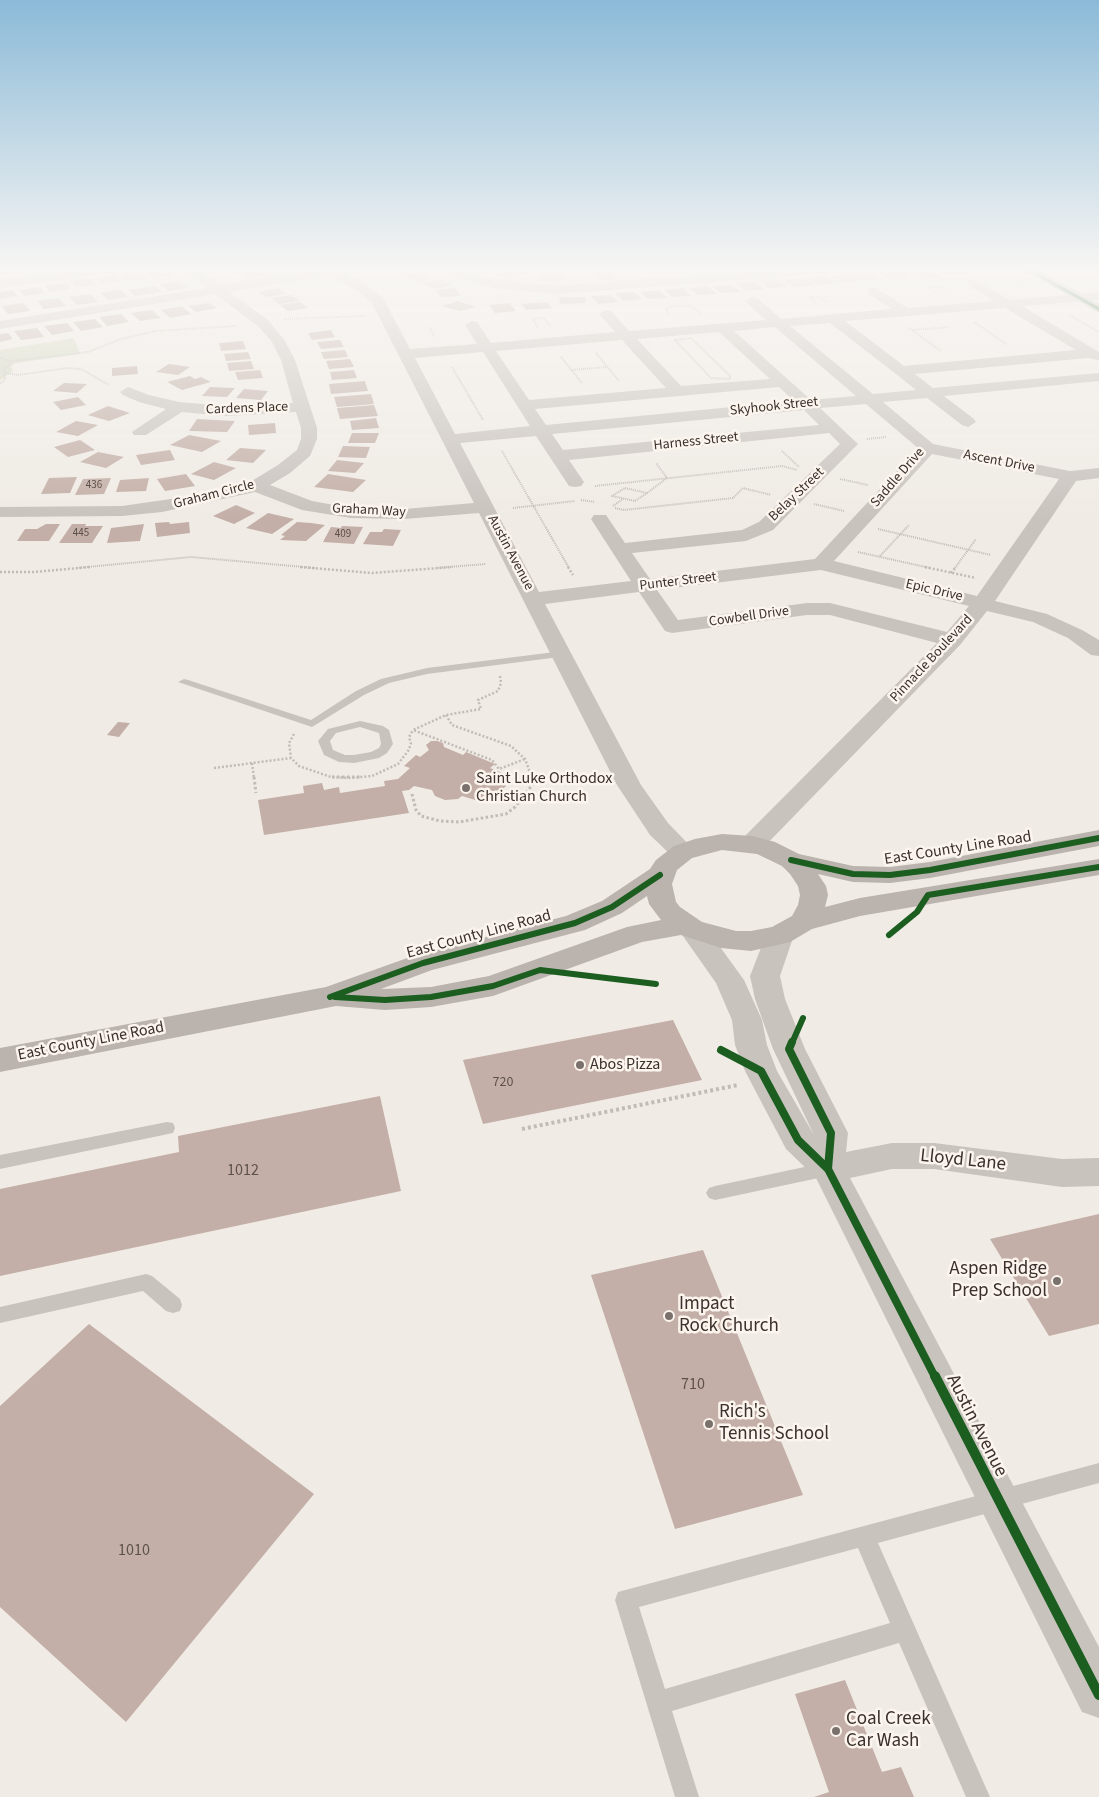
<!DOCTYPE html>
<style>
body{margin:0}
canvas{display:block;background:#f0ebe5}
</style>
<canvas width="1099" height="1797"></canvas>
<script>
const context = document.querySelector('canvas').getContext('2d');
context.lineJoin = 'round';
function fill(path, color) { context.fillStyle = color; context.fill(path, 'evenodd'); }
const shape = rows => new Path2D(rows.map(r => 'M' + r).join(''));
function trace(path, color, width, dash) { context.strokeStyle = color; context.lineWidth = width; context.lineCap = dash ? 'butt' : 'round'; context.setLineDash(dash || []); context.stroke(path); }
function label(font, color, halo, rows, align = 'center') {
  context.font = font + ' "Source Sans 3",sans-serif'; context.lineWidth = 5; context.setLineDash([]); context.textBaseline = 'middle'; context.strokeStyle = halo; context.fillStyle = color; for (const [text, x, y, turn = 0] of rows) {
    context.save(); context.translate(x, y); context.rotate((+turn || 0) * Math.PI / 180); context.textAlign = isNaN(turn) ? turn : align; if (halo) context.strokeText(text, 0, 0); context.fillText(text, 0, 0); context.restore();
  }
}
const green = shape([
 [74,338,80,354,16,363,11,366,13,371,0,380,0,350]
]);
const building = shape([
 [0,268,22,268,25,271,5,274],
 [166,268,174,275,154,278,146,271],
 [228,268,263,268,264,269,236,273],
 [394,268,417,268,422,270,404,273],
 [581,268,601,268,604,271,586,272],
 [688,268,693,273,670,274,664,269],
 [937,268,959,268,970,269,962,275,932,271],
 [513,269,528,273,512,278,497,275],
 [264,270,272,275,246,279,239,274],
 [139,271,147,278,127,281,119,274],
 [900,271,909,277,887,278,879,273],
 [930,271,941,278,923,279,912,272],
 [421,272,434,278,418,282,404,276],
 [611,272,618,279,600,280,592,273],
 [870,272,881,279,863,281,852,274],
 [541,274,561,274,561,281,541,281],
 [849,274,859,281,841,283,831,276],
 [116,275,122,281,102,284,96,278],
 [825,276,835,283,816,285,806,278],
 [91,278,96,284,76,287,70,281],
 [803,278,813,285,794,287,784,280],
 [438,279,452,285,435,289,421,283],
 [778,280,788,287,769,288,759,281],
 [180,281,188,288,168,291,160,284],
 [755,282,765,289,746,291,736,283],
 [66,283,71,289,50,292,45,286],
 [731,285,741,292,721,293,712,286],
 [156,286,162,292,135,296,128,290],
 [708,286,717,294,698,295,689,288],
 [40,287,45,293,24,296,19,290],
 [278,288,286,294,266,297,258,292],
 [455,288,461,296,441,297,435,290],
 [683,288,691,296,672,297,664,290],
 [120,289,128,297,108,300,100,293],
 [13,290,18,296,0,299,0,292],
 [659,290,668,298,648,299,640,292],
 [634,292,642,299,623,301,615,293],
 [90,294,98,302,77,305,69,297],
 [291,295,300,301,279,304,271,298],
 [610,295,618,302,598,304,591,296],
 [559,297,585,297,586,303,560,304],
 [58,298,66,306,44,309,37,301],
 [458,301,476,307,460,311,442,306],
 [300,302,308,308,288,311,280,305],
 [547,302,552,308,526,310,521,304],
 [23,303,30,311,8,314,2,306],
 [209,303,217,308,196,312,188,306],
 [509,303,516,311,495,313,489,305],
 [182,306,191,314,170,318,161,310],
 [152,310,161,318,140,321,131,313],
 [121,314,129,322,107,326,99,317],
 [95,319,103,327,81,331,73,322],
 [67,323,74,331,52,335,44,326],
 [37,328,44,337,21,340,14,331],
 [331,330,335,337,312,340,308,333],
 [8,333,13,339,0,342,0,334],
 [340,340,344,347,321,349,317,342],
 [243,341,246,349,221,351,219,343],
 [345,350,348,357,324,359,321,352],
 [248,352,251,359,226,361,224,354],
 [350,359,354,367,329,369,326,361],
 [251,361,254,369,229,371,227,363],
 [169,364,190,367,178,375,156,372],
 [137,366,138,374,112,376,112,368],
 [260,370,263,378,238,380,235,372],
 [354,370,357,378,332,380,330,372],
 [190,376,195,379,201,377,211,382,182,390,167,382],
 [365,381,368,391,331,394,329,384],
 [64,383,87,384,77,393,53,391],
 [210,387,235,388,227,397,202,396],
 [244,389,268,391,261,400,236,398],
 [371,394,374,404,337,407,334,397],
 [78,397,86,405,61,410,53,402],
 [374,405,378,416,340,419,337,408],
 [108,406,130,413,109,421,88,415],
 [376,418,379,428,352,430,350,421],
 [197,419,235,421,227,432,189,431],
 [76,421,98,425,78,436,56,432],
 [275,423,276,433,249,435,248,425],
 [352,433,379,433,375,443,348,443],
 [189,435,221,441,202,452,170,445],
 [80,440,95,450,68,457,54,447],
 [343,446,370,447,366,458,338,457],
 [240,448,266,450,253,463,226,460],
 [170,450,175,460,141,465,136,455],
 [98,452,124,457,106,468,80,462],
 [337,460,364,463,355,473,328,471],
 [214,462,236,468,214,480,191,474],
 [186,474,195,486,165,491,157,479],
 [328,474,366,480,353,492,314,487],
 [77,477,70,493,41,494,49,478],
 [111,478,104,494,75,495,83,479],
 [149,478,146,491,116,492,120,480],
 [236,505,255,513,234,524,213,516],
 [268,513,294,519,272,534,246,528],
 [169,522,170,524,189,522,190,533,157,537,155,523],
 [297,522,311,523,325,525,306,541,280,540,285,536,281,535],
 [46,524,60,524,49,541,17,541,25,529,37,529],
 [72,524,86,524,85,526,103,526,92,543,59,543],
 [144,524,140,541,107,543,111,528],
 [342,526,363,527,354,544,323,542,331,527,341,528],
 [384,529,401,530,393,546,363,544,370,532,382,532],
 [118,722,130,723,119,737,107,735],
 [431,741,437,741,443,743,444,747,463,755,466,752,495,764,490,768,510,776,503,781,506,786,500,792,489,794,482,802,462,796,458,799,445,800,435,796,432,790,414,786,409,790,402,791,409,813,264,835,258,800,304,793,303,786,322,783,324,790,339,787,340,793,385,786,384,781,398,779,410,768,404,766,416,755,420,757,429,750,426,745],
 [673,1020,702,1080,483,1124,463,1060],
 [380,1096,401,1191,0,1276,0,1189,179,1152,178,1136],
 [1099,1214,1099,1324,1049,1336,990,1239],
 [703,1250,803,1495,675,1529,591,1275],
 [89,1324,314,1494,126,1722,0,1607,0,1406],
 [845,1680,882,1772,901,1767,914,1797,814,1797,829,1792,795,1694]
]);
const pathFar3 = shape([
 [1012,282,1021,287],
 [936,293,929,287,940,287,949,293],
 [816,303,809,297,820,297,828,303],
 [669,315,666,308,677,306,690,306,701,313],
 [1069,315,1099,332],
 [284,319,365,316],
 [974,322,1006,344],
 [430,328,434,336],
 [538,328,533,319,543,318,551,326],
 [909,328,941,351],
 [913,330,949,327],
 [691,338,730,376,730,379,711,378,675,340,691,338],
 [596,353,619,381],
 [561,357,582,383],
 [0,358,12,361],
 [452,367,483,420],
 [571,370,607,367],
 [6,373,18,375,67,368,81,369,109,385],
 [0,384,5,379,4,369,13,361,88,352,121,339,156,331,236,326],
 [867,439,886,437],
 [502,451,569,568],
 [782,451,799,467],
 [840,479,868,485],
 [595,486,782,466,797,470],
 [625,488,647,493,635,501,612,496,625,488],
 [647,493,667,478,656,463],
 [581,500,595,502],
 [814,504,844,511],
 [613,506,623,499],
 [513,508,575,501],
 [615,508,624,510,733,498,743,488,771,495],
 [878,529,991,555],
 [858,552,930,568],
 [880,556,909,525],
 [77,568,191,557,315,568],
 [436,568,486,564],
 [955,568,976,539]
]);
const pathFar2 = shape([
 [300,567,372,573,452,567],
 [568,567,573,575],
 [925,567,976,578],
 [0,572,34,572,90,567],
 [951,573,956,567],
 [500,676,501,683,498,691,478,700,481,709,446,715,413,730,492,760,499,769,525,759],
 [446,715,452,725,511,746,525,759,532,778],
 [294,734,289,743,291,758,299,766,331,777,351,778,372,776,398,764,408,751,411,744,409,737,413,730],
 [252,763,254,778],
 [214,768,291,758]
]);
const pathFar1 = shape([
 [254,777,256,793],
 [332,777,361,777],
 [412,794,416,810,421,816,440,821,459,822,506,814,515,807,533,784,532,777]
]);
const path = shape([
 [522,1129,738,1085]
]);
const service = shape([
 [563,651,568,654,567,656,427,674,389,683,364,695,312,727,178,682,184,679,188,680,311,720,356,691,381,679,427,668,563,651],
 [360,721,383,726,389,730,393,744,387,753,379,758,354,763,339,762,324,755,318,741,328,729,360,721],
 [360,727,379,733,381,744,379,748,371,752,354,755,345,755,333,750,330,741,336,733,360,727],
 [167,1122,173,1123,175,1128,173,1133,0,1169,0,1155,167,1122],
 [828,1162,834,1164,837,1169,834,1174,828,1176,715,1200,709,1198,706,1193,709,1188,715,1186,828,1162],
 [146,1274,152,1276,180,1299,182,1305,180,1311,173,1313,166,1311,143,1291,0,1323,0,1307,146,1274],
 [1099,1463,1099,1483,878,1543,990,1797,966,1797,899,1643,672,1711,699,1797,675,1797,615,1600,618,1592,1099,1463],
 [858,1548,890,1623,665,1689,639,1607,858,1548]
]);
const minor = shape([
 [94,268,126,268,120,272,0,288,0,280,94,268],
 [182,268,196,268,220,285,320,268,350,268,349,272,344,273,366,284,383,298,410,349,477,344,465,325,472,321,477,322,491,343,615,332,599,314,606,310,611,311,629,331,766,320,745,301,752,297,757,298,781,319,892,309,869,294,868,291,869,288,874,287,908,308,994,301,969,286,967,283,969,280,973,279,1010,300,1099,292,1099,300,1022,306,1099,352,1099,360,1088,358,915,374,933,388,1099,373,1099,381,944,396,974,419,976,422,968,427,962,425,927,398,883,402,933,444,1070,471,1099,468,1099,478,1076,481,995,601,1047,614,1082,630,1099,640,1099,656,1091,655,1068,638,1033,622,987,611,960,645,761,850,752,852,743,850,739,844,743,838,937,643,830,615,807,615,672,633,665,631,639,592,545,604,641,785,668,823,696,852,692,858,683,860,674,858,650,835,617,785,479,513,404,519,351,518,302,510,255,492,162,512,122,516,0,517,0,507,122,506,205,494,250,482,278,465,297,450,301,439,301,428,296,412,225,416,182,412,146,435,134,435,132,432,166,409,139,402,123,395,120,392,128,387,149,395,179,402,225,406,293,403,281,360,272,342,258,326,215,294,0,329,0,321,207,288,182,268],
 [330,275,356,290,372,303,474,503,404,509,351,508,312,501,270,485,290,473,310,456,317,439,317,428,295,360,285,341,268,320,229,292,330,275],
 [1005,308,1076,350,904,366,845,321,1005,308],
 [830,323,896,374,916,390,873,394,790,326,830,323],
 [775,327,856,396,811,400,734,331,775,327],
 [719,332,770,379,681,386,637,339,719,332],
 [622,340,666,388,529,400,496,351,622,340],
 [483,352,530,426,455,434,415,358,483,352],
 [779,387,794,401,546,425,535,409,779,387],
 [866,404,918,448,815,559,650,579,632,553,746,541,773,530,858,444,820,408,866,404],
 [804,410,819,425,563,450,552,434,804,410],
 [829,433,840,444,759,522,742,530,625,543,606,515,594,515,591,519,631,581,539,592,460,443,536,436,569,486,575,487,581,486,584,482,569,460,829,433],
 [932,454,1059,479,977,596,834,561,932,454],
 [821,570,969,606,947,632,830,603,807,603,678,620,657,590,821,570],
 [441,268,456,268,494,280,556,286,797,268,848,268,842,272,556,294,494,288,460,279,441,268],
 [692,920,702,922,744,980,762,1020,767,1045,777,1071,814,1135,773,1049,755,999,750,976,766,935,770,928,780,926,790,928,794,935,780,976,785,999,805,1049,848,1133,846,1152,892,1143,934,1143,1062,1159,1099,1158,1099,1186,1062,1187,934,1169,892,1169,850,1178,1099,1647,1099,1718,1082,1712,816,1178,786,1149,745,1071,735,1045,732,1020,716,983,678,929,682,922,692,920]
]);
const secondary = shape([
 [1020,268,1035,268,1099,304,1099,313,1020,268],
 [1099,830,1099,846,930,878,890,883,853,882,818,874,826,886,828,895,825,907,860,898,1099,859,1099,875,860,916,812,929,790,942,751,951,721,948,681,935,642,942,493,996,431,1007,385,1010,336,1006,0,1072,0,1048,326,987,413,956,566,916,602,901,650,869,656,860,674,846,695,839,722,834,752,836,775,842,799,854,853,866,890,867,930,862,1099,830],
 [722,850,757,854,782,866,790,874,798,886,800,895,798,905,792,916,772,927,751,931,736,931,702,922,680,907,676,902,672,884,677,870,692,858,722,850],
 [647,896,649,904,661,920,627,927,489,976,431,987,381,989,432,970,585,930,622,913,647,896]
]);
const cyclewayFar3 = shape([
 [1026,268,1099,309]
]);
const cyclewayFar2 = shape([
 [791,860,853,874,890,875,930,870,1099,838],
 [889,935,917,912,928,895,1099,867],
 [330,997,423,963,575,923,612,907,660,875],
 [335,997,385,1000,431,997,493,986,540,970,656,984],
 [792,1043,803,1018]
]);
const cyclewayFar1 = shape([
 [792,1042,789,1049,831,1133,828,1169],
 [721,1050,761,1071,798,1140,828,1169,935,1377]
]);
const cycleway = shape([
 [935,1376,1099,1695]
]);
const markers = [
 [466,788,5,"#7a716c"],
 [580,1065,5,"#7a716c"],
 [1057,1281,5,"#7a716c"],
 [669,1316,5,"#7a716c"],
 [709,1424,5,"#7a716c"],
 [836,1731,5,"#7a716c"]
];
const farNumbernames = [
 ["436",94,486],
 ["445",81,534],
 ["409",343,535]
];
const farStreetnames = [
 ["Skyhook Street",774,407,-6],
 ["Cardens Place",247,409,-2],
 ["Harness Street",696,442,-6],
 ["Ascent Drive",999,462,11],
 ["Saddle Drive",898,478,-49],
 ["Graham Circle",214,495,-14],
 ["Belay Street",797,495,-44],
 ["Graham Way",369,511,3],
 ["Austin Avenue",510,553,62],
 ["Punter Street",678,582,-7],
 ["Epic Drive",934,591,13],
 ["Cowbell Drive",749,617,-8],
 ["Pinnacle Boulevard",932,659,-47]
];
const numberNames = [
 ["720",503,1083]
];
const poiNames = [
 ["Saint Luke Orthodox",476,779],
 ["Christian Church",476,797],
 ["Abos Pizza",590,1065]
];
const streetNames = [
 ["East County Line Road",958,849,-9],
 ["East County Line Road",479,935,-15],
 ["East County Line Road",91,1042,-11]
];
const nearNumbernames = [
 ["1012",243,1171],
 ["710",693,1385],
 ["1010",134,1551]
];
const nearStreetnames = [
 ["Lloyd Lane",963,1161,6],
 ["Austin Avenue",976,1426,63]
];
const nearPoinames = [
 ["Aspen Ridge",1047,1270,"right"],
 ["Prep School",1047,1292,"right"],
 ["Impact",679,1305],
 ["Rock Church",679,1327],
 ["Rich's",719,1413],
 ["Tennis School",719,1435],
 ["Coal Creek",846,1720],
 ["Car Wash",846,1742]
];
fill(green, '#d1d6bf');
fill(building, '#c3afa7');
trace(pathFar3, '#c2bbb6', 2, [1, 1]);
trace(pathFar2, '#c2bbb6', 2.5, [2, 2]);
trace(pathFar1, '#c2bbb6', 3, [2.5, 2.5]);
trace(path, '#c2bbb6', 4, [3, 3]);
fill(service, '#c9c3be');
fill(minor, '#c9c3be');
fill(secondary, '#bab3ae');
trace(cyclewayFar3, '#1b5e20', 3);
trace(cyclewayFar2, '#1b5e20', 6);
trace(cyclewayFar1, '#1b5e20', 8);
trace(cycleway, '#1b5e20', 10);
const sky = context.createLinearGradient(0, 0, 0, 519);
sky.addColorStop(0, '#8bbad8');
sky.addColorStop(0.52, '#f8f6f3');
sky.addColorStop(1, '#f8f6f300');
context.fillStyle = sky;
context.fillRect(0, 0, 1099, 519);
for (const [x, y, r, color] of markers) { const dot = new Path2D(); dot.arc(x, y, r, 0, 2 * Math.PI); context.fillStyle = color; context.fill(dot); trace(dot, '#fbf5ee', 2); }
label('11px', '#5d504a', null, farNumbernames);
label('14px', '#3b302b', '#fbf5ee', farStreetnames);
label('14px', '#5d504a', null, numberNames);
label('16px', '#3b302b', '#fbf5ee', poiNames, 'left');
label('16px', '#3b302b', '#fbf5ee', streetNames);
label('16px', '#5d504a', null, nearNumbernames);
label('19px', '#3b302b', '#fbf5ee', nearStreetnames);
label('19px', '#3b302b', '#fbf5ee', nearPoinames, 'left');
</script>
